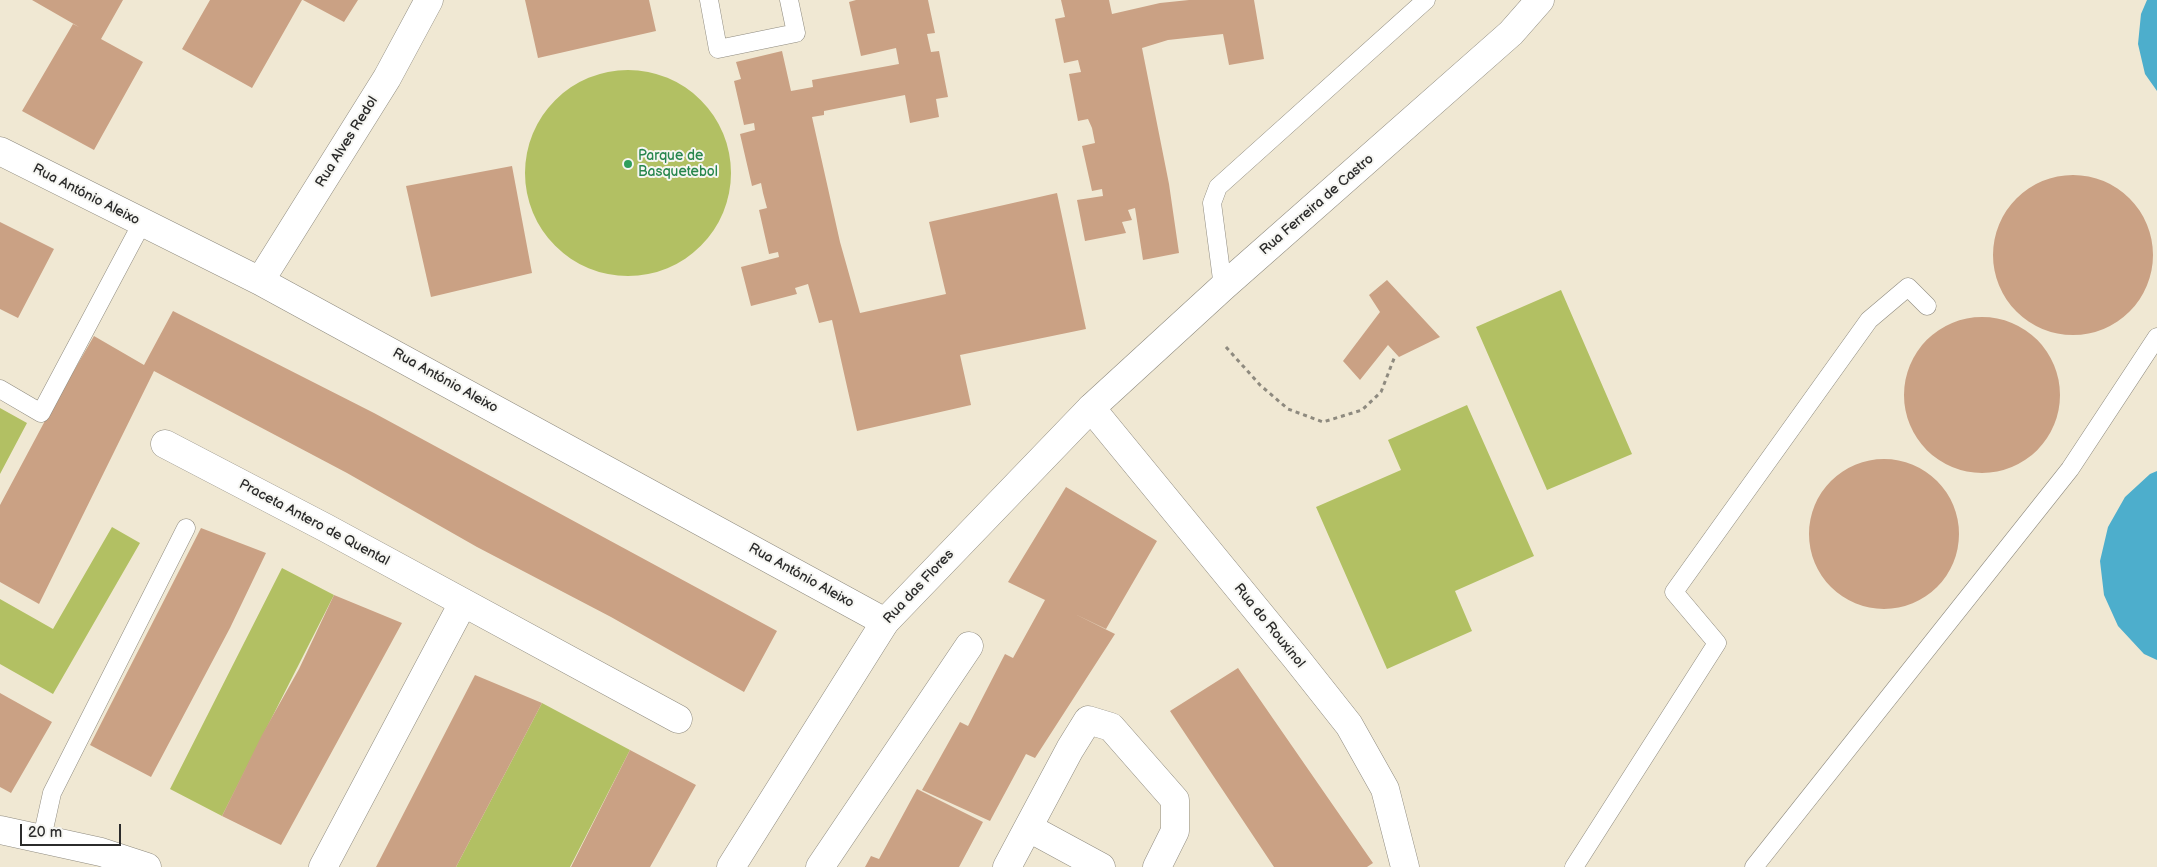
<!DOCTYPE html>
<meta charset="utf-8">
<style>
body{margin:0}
#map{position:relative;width:2157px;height:867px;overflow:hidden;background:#f0e8d3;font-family:"Balsamiq Sans",sans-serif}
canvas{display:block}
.scale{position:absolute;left:20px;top:824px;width:101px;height:22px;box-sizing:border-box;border:2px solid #2b2b2b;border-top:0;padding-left:6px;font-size:15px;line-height:18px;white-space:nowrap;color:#2b2b2b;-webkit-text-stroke:4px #f6f6f2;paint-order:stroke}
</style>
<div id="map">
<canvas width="2157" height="867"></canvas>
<div class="scale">20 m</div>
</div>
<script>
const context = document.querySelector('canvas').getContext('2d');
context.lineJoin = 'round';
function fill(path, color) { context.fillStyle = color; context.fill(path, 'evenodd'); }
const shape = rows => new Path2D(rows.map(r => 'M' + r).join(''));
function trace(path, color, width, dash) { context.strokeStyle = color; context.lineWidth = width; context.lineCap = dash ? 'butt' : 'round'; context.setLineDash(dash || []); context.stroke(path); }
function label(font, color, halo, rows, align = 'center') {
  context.font = font + ' "Balsamiq Sans",sans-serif'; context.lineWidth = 4; context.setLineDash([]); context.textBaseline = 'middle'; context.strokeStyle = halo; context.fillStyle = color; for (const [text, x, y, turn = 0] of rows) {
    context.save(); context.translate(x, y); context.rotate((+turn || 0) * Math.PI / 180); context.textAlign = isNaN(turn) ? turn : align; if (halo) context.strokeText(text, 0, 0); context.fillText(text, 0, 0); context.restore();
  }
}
const green = shape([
 '525 173a103 103 0 1 1 206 0a103 103 0 1 1-206 0Z',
 [1561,290,1632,454,1547,490,1476,327],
 [1467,405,1534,556,1455,591,1472,631,1387,669,1316,507,1401,470,1388,440],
 [0,408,27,423,0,474],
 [112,527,140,543,53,694,0,664,0,599,53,629],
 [282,568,334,595,222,816,170,789],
 [542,703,630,750,570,867,456,867]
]);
const water = shape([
 [2147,0,2157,0,2157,91,2145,74,2138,44,2141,14],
 [2157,471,2157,660,2144,654,2118,626,2104,595,2100,561,2108,527,2125,497,2150,474]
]);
const building = shape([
 [32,0,123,0,101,39,143,62,94,150,22,111,73,24,79,27],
 [210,0,302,0,252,88,182,49],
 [303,0,358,0,344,22],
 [525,0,649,0,656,31,538,58],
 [856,0,928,0,935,33,927,34,931,52,939,51,948,97,936,99,939,117,910,123,905,95,824,111,824,115,812,117,840,242,860,313,946,294,929,222,1057,193,1086,329,960,355,971,405,857,431,832,320,819,323,808,284,795,288,797,294,751,306,741,267,779,257,778,252,769,254,759,210,767,208,763,193,761,183,752,186,740,134,755,130,754,123,744,125,734,81,741,79,736,62,782,51,791,91,813,87,812,80,899,64,896,48,861,56,849,2],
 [1061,0,1109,0,1112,14,1160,3,1189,0,1254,0,1264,59,1229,65,1223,34,1168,40,1142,48,1169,184,1179,253,1143,260,1135,208,1128,210,1132,220,1122,222,1126,233,1085,241,1077,200,1103,196,1102,189,1092,191,1082,146,1095,143,1092,128,1088,119,1078,121,1069,74,1081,72,1078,60,1064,63,1055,19,1065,17],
 [512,166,532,273,431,297,406,186],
 '1993 255a80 80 0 1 1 160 0a80 80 0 1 1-160 0Z',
 [0,222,54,249,18,318,0,309],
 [1387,280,1440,337,1399,357,1388,345,1360,380,1343,361,1380,312,1369,295],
 [173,311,374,413,777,631,744,692,611,617,477,547,347,473,154,371,39,604,0,582,0,505,47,417,94,336,144,365],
 '1904 395a78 78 0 1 1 156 0a78 78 0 1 1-156 0Z',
 '1809 534a75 75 0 1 1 150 0a75 75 0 1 1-150 0Z',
 [1066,487,1157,541,1106,629,1075,614,1115,634,1035,758,1026,754,990,821,922,790,960,722,968,726,1005,654,1013,658,1045,600,1008,582],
 [201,528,266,553,230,628,151,777,90,745],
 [334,595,402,623,281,845,222,816,262,735,299,669],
 [1238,668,1373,863,1367,867,1274,867,1170,711],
 [475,675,542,703,456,867,376,867],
 [0,693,52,722,11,793,0,787],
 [630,750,696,785,650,867,571,867],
 [917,789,983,822,959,867,865,867,871,856,879,859]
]);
const path = shape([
 [1226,347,1260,385,1288,409,1323,422,1362,410,1381,392,1395,356]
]);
const service = shape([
 [709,0,718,49,796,33,789,0],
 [1223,287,1212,203,1218,187,1426,0],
 [0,389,41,413,142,223],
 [42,838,52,793,186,528],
 [1574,867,1717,643,1674,592,1869,320,1908,287,1927,306],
 [1754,867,2070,469,2157,337]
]);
const minor = shape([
 [0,151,260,281,885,622],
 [260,281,387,78,429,0],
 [165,444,326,528,678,719],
 [1029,828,1101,867],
 [0,830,101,852,147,867],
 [323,867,463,603],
 [820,867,969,646],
 [1007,867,1070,749,1088,720,1111,727,1175,800,1175,831,1157,867]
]);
const tertiary = shape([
 [731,867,885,622,1091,408]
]);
const secondary = shape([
 [1405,867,1385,789,1349,725,1296,658,1091,408,1223,287,1511,33,1540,0]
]);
const markers = [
 [628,164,5,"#2e9e5b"]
];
const streetNames = [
 ["Rua Alves Redol",347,142,-58],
 ["Rua António Aleixo",86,195,27],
 ["Rua Ferreira de Castro",1317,205,-41],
 ["Rua António Aleixo",445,381,29],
 ["Praceta Antero de Quental",314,523,28],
 ["Rua António Aleixo",801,576,29],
 ["Rua das Flores",919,587,-47],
 ["Rua do Rouxinol",1269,626,51]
];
const leisureNames = [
 ["Parque de",638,156],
 ["Basquetebol",638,172]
];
fill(green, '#b2c063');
fill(water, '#4daecc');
fill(building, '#caa184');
trace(service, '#8e8a7f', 19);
trace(minor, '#8e8a7f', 29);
trace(tertiary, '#8e8a7f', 29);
trace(secondary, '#8e8a7f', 29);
trace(path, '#8e8a7f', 3, [4, 4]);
trace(service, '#fff', 18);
trace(minor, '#fff', 28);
trace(tertiary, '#fff', 28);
trace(secondary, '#fff', 28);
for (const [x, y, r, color] of markers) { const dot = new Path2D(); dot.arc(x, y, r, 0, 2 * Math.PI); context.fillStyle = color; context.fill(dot); trace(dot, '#f6f6f2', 2); }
label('14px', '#2b2b2b', '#f6f6f2', streetNames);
label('14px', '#27864d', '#f6f6f2', leisureNames, 'left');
</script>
